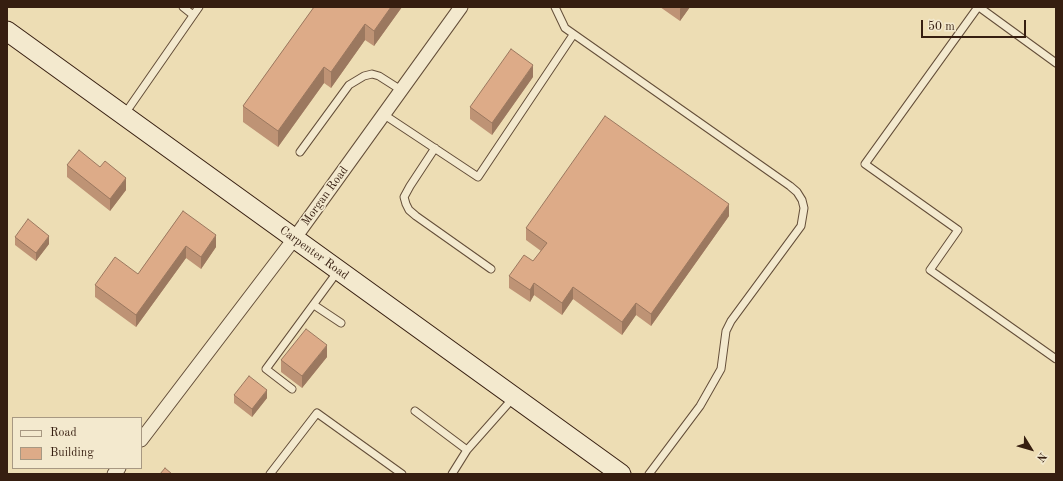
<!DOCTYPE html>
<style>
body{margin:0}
#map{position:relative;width:1063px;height:481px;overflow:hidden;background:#edddb4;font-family:"Old Standard TT",serif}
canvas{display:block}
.frame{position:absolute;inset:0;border:8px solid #361e10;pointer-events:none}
.legend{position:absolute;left:12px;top:417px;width:130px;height:52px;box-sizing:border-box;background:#f3e9ce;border:1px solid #a79882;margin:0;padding:5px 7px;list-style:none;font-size:12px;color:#361e10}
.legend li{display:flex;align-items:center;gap:8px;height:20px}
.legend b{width:20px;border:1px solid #a79882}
.north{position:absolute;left:1011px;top:429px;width:40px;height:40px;-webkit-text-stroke:3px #f3e9ce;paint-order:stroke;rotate:127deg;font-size:11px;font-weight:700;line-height:16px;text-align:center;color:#361e10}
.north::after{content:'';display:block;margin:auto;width:14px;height:18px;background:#361e10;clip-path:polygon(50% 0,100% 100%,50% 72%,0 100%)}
.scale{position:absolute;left:921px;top:20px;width:105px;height:18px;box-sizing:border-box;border:2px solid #361e10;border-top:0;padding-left:5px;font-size:12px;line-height:14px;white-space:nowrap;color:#361e10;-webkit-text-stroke:3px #f3e9ce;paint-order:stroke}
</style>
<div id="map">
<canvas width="1063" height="481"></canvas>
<div class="frame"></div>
<ul class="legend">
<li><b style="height:5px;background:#f3e9ce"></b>Road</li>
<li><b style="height:11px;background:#ddab88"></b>Building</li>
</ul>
<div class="north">N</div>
<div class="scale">50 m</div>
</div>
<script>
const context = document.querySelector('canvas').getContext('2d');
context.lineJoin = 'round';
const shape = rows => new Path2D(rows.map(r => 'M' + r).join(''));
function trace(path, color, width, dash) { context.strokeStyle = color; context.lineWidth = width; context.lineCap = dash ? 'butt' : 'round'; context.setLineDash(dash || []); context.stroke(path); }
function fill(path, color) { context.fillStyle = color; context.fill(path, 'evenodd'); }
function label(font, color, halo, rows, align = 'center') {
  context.font = font + ' "Old Standard TT",serif'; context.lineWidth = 3; context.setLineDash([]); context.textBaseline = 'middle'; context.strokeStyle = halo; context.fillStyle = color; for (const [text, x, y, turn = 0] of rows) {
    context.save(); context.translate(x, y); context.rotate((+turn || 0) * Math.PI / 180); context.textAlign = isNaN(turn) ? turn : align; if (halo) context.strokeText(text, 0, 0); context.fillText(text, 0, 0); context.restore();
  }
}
const service = shape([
 [183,7,193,15],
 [555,7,565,28,790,186,797,192,802,200,804,208,801,226,731,321,726,331,721,369,700,406,649,474],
 [978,7,865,164,958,230,930,270,1056,359],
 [979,7,1056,63],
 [383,114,478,177,573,35],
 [124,115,199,7],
 [435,148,410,186,404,197,406,204,409,210,416,216,491,269],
 [300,152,349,85,364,76,372,74,379,76,401,90],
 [314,305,341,323],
 [292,389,266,369,338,271],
 [415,411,467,450],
 [270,474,317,413,402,474],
 [452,474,467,450,514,397]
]);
const minor = shape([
 [141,440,294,239,461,7],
 [114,474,119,468]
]);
const secondary = shape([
 [7,31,621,474]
]);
const wall = shape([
 [314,7,402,7,374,46,365,40,331,88,324,83,278,147,243,122,243,106],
 [660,7,690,7,680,21],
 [533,77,492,135,470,119,470,107],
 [67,165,126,190,110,211,67,177],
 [183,211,216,247,201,269,186,258,136,327,95,297,95,285,138,274],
 [729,216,651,326,636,315,622,335,573,299,562,315,534,295,530,302,509,288,509,276,533,261,541,251,526,240,526,228],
 [15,237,49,244,36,261,15,245],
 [327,357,302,388,281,372,281,360],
 [234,395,267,398,252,417,234,403]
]);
const shadedWall = shape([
 [391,7,402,7,374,46,374,31],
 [681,7,690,7,680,21,680,9],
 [365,24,365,40,331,88,331,72],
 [533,65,533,77,492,135,492,123],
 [324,67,324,83,278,147,278,131],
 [126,178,126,190,110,211,110,199],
 [729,204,729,216,651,326,651,314],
 [216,235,216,247,201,269,201,257],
 [49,236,49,244,36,261,36,253],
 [186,246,186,258,136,327,136,315],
 [534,283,534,295,530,302,530,290],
 [573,287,573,299,562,315,562,303],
 [636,303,636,315,622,335,622,322],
 [327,345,327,357,302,388,302,376],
 [267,390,267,398,252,417,252,409]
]);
const building = shape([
 [314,7,391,7,374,31,365,24,331,72,324,67,278,131,243,106,314,7],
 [511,49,533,65,492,123,470,107,511,49],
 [605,116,729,204,651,314,636,303,622,322,573,287,562,303,534,283,530,290,509,276,524,255,533,261,547,243,526,228,605,116],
 [79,150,100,167,105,161,126,178,110,199,67,165,79,150],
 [183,211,216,235,201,257,186,246,136,315,95,285,115,257,138,274,183,211],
 [28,219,49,236,36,253,15,237,28,219],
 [306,329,327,345,302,376,281,360,306,329],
 [249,376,267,390,252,409,234,395,249,376],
 [165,468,172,474,160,474,165,468]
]);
const streetNames = [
 ["Morgan Road",325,196,-54],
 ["Carpenter Road",314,253,36]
];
trace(service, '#644e39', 9);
trace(minor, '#644e39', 15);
trace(secondary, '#361e10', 21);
trace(service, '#f3e9ce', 7);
trace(minor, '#f3e9ce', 13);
trace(secondary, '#f3e9ce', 19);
fill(wall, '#be9375');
fill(shadedWall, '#9b785f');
fill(building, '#ddab88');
trace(building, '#9b785f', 1);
label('12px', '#361e10', '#f3e9ce', streetNames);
</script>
